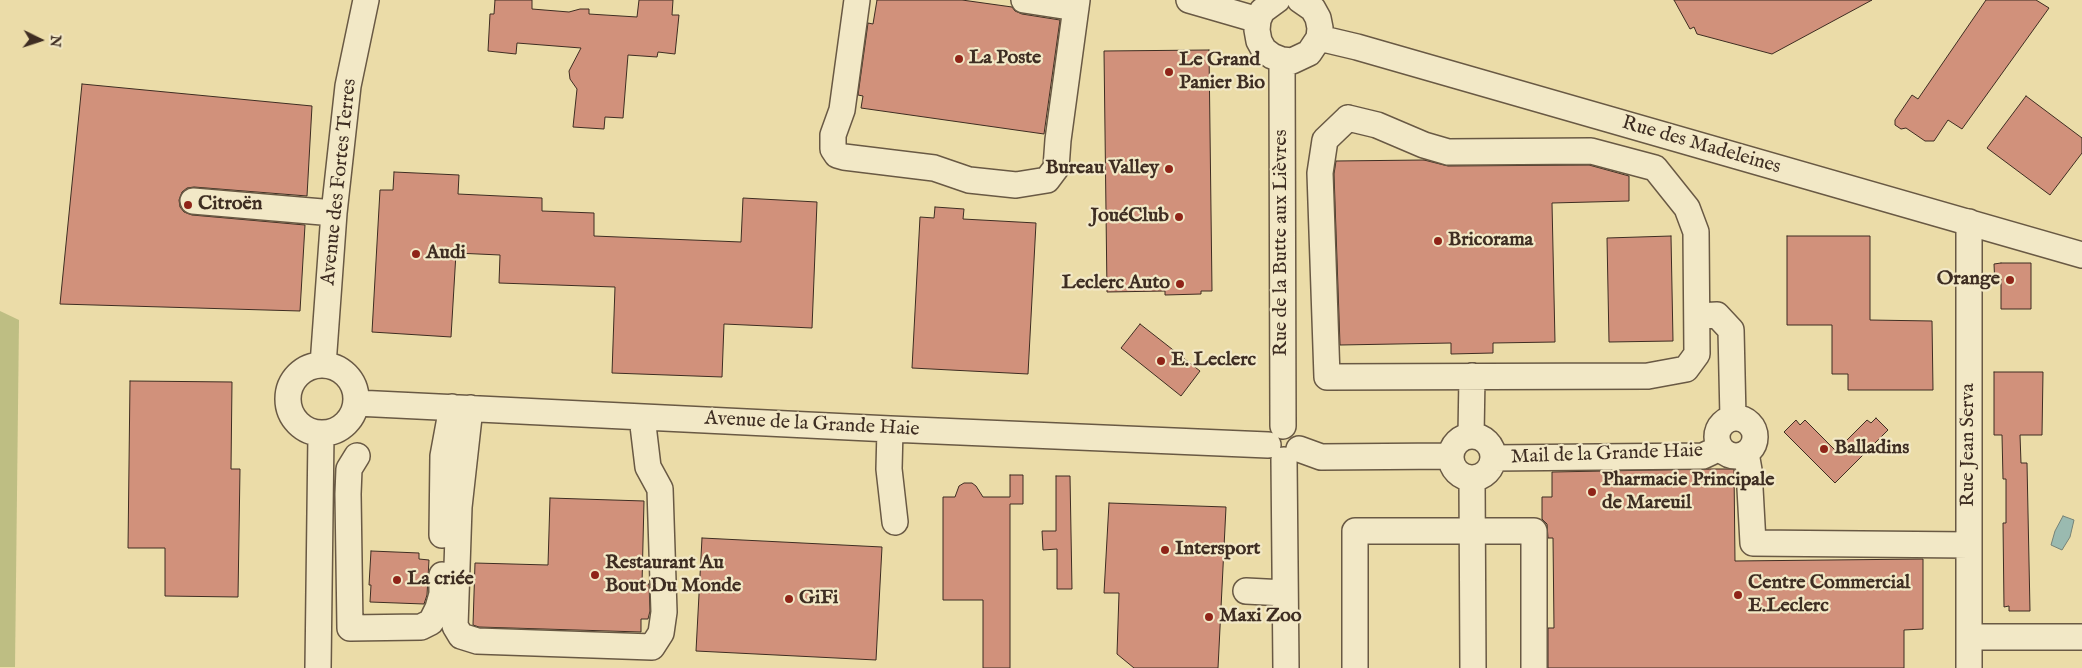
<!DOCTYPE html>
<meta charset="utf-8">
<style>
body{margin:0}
#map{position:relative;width:2082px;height:668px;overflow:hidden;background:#ebdca8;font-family:"IM FELL English",serif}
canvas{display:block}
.north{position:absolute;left:15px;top:15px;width:50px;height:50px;-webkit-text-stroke:4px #f2e8c6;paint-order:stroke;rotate:94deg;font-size:14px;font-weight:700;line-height:20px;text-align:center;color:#3e2d22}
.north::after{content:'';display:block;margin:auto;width:18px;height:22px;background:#3e2d22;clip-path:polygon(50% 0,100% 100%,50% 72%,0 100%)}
</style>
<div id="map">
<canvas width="2082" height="668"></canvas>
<div class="north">N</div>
</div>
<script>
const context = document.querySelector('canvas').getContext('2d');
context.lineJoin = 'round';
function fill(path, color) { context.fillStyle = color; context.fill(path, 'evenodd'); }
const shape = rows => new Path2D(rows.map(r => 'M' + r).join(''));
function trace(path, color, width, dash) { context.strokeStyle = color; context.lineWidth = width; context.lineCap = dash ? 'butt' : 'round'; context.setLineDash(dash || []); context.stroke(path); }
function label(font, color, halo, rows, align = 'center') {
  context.font = font + ' "IM FELL English",serif'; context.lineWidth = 4.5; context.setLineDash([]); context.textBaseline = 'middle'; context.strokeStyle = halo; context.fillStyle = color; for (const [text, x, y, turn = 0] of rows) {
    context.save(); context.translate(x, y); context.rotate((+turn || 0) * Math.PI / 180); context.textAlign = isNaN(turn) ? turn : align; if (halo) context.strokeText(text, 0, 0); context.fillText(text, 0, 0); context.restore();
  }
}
const green = shape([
 [0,311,19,320,15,667,0,667]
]);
const water = shape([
 [2063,516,2074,520,2070,537,2062,550,2051,545,2055,531,2063,516]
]);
const building = shape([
 [495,0,532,0,532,9,569,12,580,9,589,9,589,14,637,17,639,0,673,0,672,15,679,15,675,54,658,52,657,57,628,55,623,118,605,117,604,129,573,127,577,89,570,79,569,71,581,48,517,43,516,54,488,51,490,14,494,14,495,0],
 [877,0,962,0,1012,7,1015,11,1022,14,1060,20,1044,134,861,108,863,96,858,95,868,23,873,24,877,0],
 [1674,0,1872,0,1772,54,1697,34,1694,27,1690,29,1674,0],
 [1986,0,2036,0,2049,8,1962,129,1948,120,1934,141,1925,141,1906,128,1901,129,1895,125,1895,120,1912,95,1918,99,1986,0],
 [1209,50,1212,291,1201,291,1201,294,1165,295,1165,291,1107,292,1104,51,1209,50],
 [82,84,312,106,307,196,194,187,187,188,182,192,179,200,180,207,184,212,192,215,305,225,300,311,60,304,82,84],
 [2026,96,2082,138,2082,153,2050,195,1987,148,2026,96],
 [1424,160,1448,166,1589,165,1629,176,1629,201,1552,203,1555,342,1493,343,1493,353,1451,354,1451,343,1340,345,1334,174,1336,161,1424,160],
 [394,172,459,175,458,194,542,198,542,211,594,213,594,236,741,242,743,198,817,202,812,328,724,324,722,377,612,373,615,287,499,283,500,255,456,253,451,337,372,332,380,190,393,190,394,172],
 [935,207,964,209,963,219,1036,223,1028,374,912,368,920,217,934,218,935,207],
 [1671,236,1673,341,1609,342,1607,238,1671,236],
 [1787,236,1870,236,1870,320,1932,321,1933,390,1848,390,1848,374,1832,374,1832,325,1787,325,1787,236],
 [2001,263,2031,263,2031,309,2001,309,2001,279,1995,286,1994,264,2001,263],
 [1140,324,1200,371,1181,396,1121,348,1140,324],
 [1994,372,2043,372,2042,435,2020,435,2021,463,2027,463,2030,611,2009,611,2009,606,2004,607,2003,523,2006,523,2006,479,2003,479,2002,435,1994,435,1994,372],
 [130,381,232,382,231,469,240,469,238,597,165,596,165,548,128,548,130,381],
 [1876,418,1888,430,1835,483,1784,432,1796,420,1800,425,1805,420,1836,451,1867,420,1871,423,1876,418],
 [1708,469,1734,469,1735,561,1923,559,1923,629,1904,630,1904,668,1548,668,1548,628,1554,628,1553,538,1548,538,1547,524,1542,519,1542,497,1552,497,1552,472,1708,469],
 [1010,475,1023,475,1023,504,1010,504,1010,668,983,668,983,600,943,600,943,497,955,497,959,486,964,483,972,483,976,486,983,497,1010,497,1010,475],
 [1056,476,1070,476,1072,589,1057,589,1057,549,1043,550,1042,531,1056,531,1056,476],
 [550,498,644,501,642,584,649,584,650,611,648,619,641,619,641,632,479,627,473,625,475,563,548,565,550,498],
 [1109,503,1226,507,1218,668,1134,668,1117,654,1119,593,1104,593,1109,503],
 [702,538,882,547,876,660,696,651,702,538],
 [371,551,419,553,419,559,429,560,427,595,424,604,370,602,371,585,369,585,371,551]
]);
const minor = shape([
 [857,0,842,110,833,135,833,149,837,155,844,157,934,168,969,180,1016,185,1047,180,1056,168,1058,140,1077,0],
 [1024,0,1076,8],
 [1189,0,1258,20],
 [1277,0,1262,11,1258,20,1257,30,1259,41,1264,50,1272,56,1282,60,1292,61,1309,53,1319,38,1320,28,1318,18,1313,9,1300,0],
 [1319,38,1357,47,2082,255],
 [1282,60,1283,426],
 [1348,118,1377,125,1424,145,1448,152,1591,151,1655,168,1687,208,1696,232,1697,354,1686,369,1648,376,1327,377,1320,173,1325,140,1348,118],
 [193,201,334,213],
 [1969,222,1969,668],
 [1697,316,1717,315,1731,330,1733,418],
 [323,365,334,213,348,86,366,0],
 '288 399a34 34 0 1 1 68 0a34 34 0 1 1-68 0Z',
 [356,403,890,429,1268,445],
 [470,408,459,507,455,626,461,636,477,641,652,647,661,633,664,612,660,489,648,467,642,417],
 '1717 437a19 19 0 1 1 38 0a19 19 0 1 1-38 0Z',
 [890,429,889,469,895,522],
 '1451 457a21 21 0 1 1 42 0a21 21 0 1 1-42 0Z',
 [1471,436,1472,376],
 [1299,449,1321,457,1451,456],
 [1746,453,1749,470,1753,543,1969,545],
 [357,456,349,469,348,494,350,628,421,627,431,622,438,608,442,594,442,575],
 [1493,458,1703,456,1720,448],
 [1284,460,1286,668],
 [1472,479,1473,668],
 [442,535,443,456,452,407],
 [1246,591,1285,593],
 [1969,637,2082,637],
 [318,668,321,434],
 [1355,668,1355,531,1534,531,1534,668]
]);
const markers = [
 [959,59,5,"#8f2418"],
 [1169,72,5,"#8f2418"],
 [1169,169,5,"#8f2418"],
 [188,205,5,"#8f2418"],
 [1179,217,5,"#8f2418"],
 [1438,241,5,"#8f2418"],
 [416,254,5,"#8f2418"],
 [2010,280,5,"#8f2418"],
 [1180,284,5,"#8f2418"],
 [1161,361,5,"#8f2418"],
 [1824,449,5,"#8f2418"],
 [1592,492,5,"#8f2418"],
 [1165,550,5,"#8f2418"],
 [595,575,5,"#8f2418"],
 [397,580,5,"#8f2418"],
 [1738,595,5,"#8f2418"],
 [789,599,5,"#8f2418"],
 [1209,617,5,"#8f2418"]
];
const poiNames = [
 ["La Poste",969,59],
 ["Le Grand",1179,61],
 ["Panier Bio",1179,84],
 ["Bureau Valley",1159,169,"right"],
 ["Citroën",198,205],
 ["JouéClub",1169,217,"right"],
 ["Bricorama",1448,241],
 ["Audi",426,254],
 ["Orange",2000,280,"right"],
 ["Leclerc Auto",1170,284,"right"],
 ["E. Leclerc",1171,361],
 ["Balladins",1834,449],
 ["Pharmacie Principale",1602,481],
 ["de Mareuil",1602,504],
 ["Intersport",1175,550],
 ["Restaurant Au",605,564],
 ["Bout Du Monde",605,587],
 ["La criée",407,580],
 ["Centre Commercial",1748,584],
 ["E.Leclerc",1748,607],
 ["GiFi",799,599],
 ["Maxi Zoo",1219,617]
];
const streetNames = [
 ["Rue des Madeleines",1701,146,16],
 ["Avenue des Fortes Terres",340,182,-84],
 ["Rue de la Butte aux Lièvres",1282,243,-90],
 ["Avenue de la Grande Haie",812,425,3],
 ["Rue Jean Serva",1969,445,-90],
 ["Mail de la Grande Haie",1607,455,-2]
];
fill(green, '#bebe83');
fill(water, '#9abab0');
trace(water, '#758277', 1);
fill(building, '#d1917b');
trace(building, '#3e2d22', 1);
trace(minor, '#695944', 28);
trace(minor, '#f2e8c6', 25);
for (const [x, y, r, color] of markers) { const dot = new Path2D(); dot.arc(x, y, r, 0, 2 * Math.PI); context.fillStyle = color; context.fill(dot); trace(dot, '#f2e8c6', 2); }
label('bold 20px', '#3e2d22', '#f2e8c6', poiNames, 'left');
label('20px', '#3e2d22', '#f2e8c6', streetNames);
</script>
